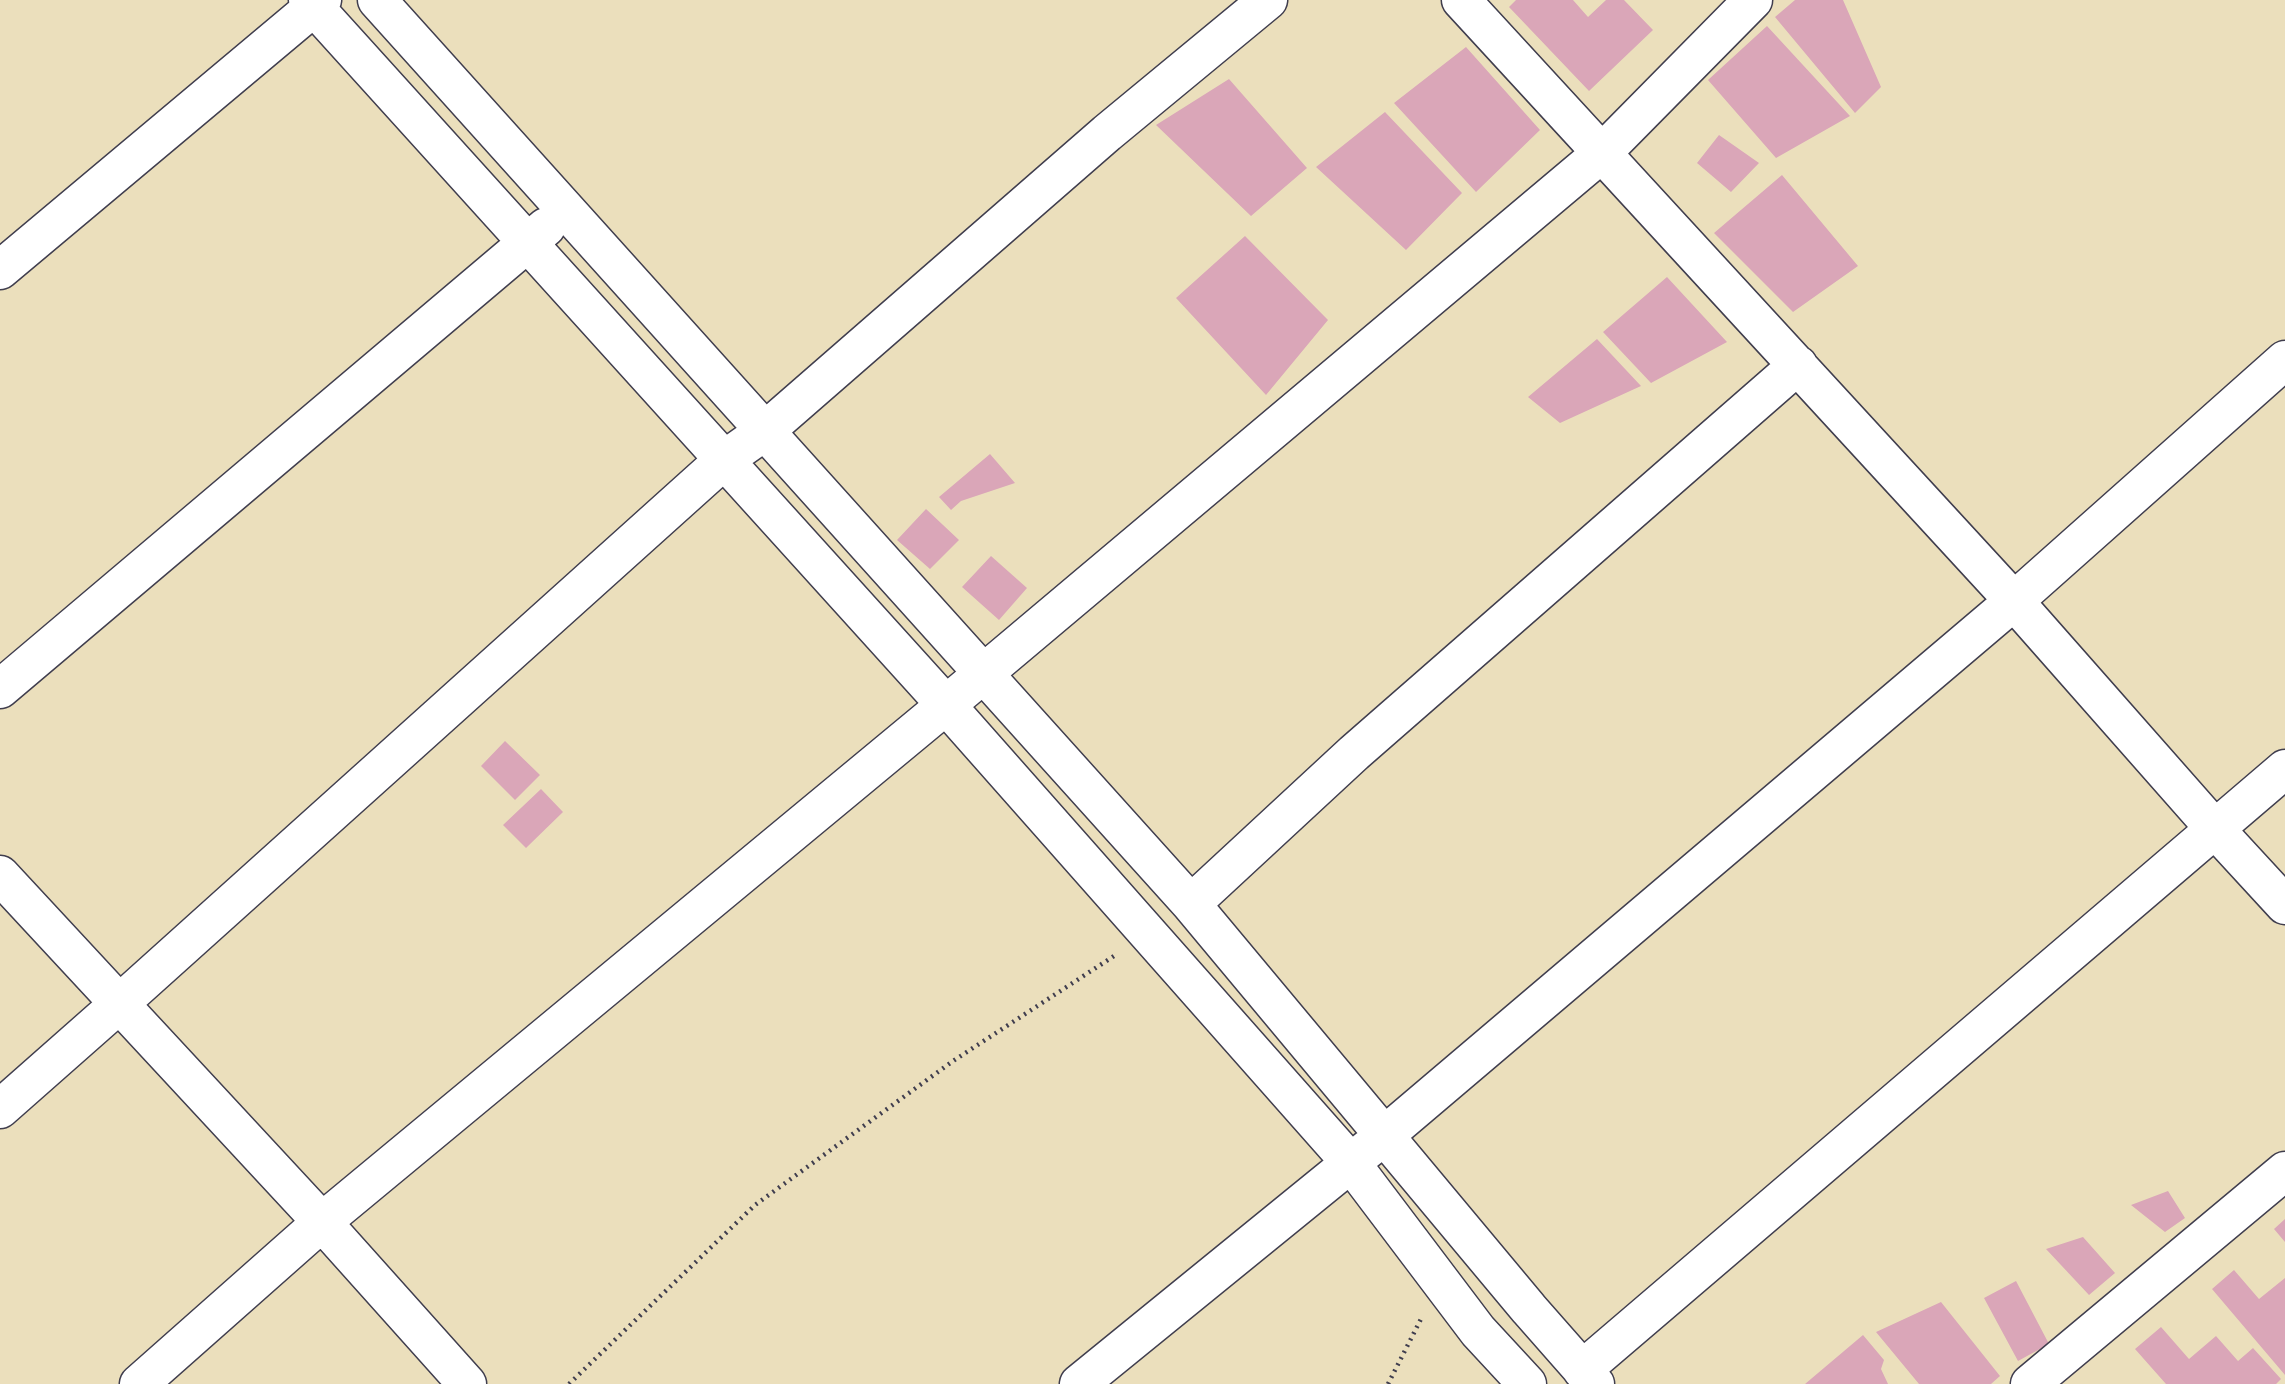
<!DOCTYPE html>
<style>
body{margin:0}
canvas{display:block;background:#ebdfbc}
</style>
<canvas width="2285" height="1384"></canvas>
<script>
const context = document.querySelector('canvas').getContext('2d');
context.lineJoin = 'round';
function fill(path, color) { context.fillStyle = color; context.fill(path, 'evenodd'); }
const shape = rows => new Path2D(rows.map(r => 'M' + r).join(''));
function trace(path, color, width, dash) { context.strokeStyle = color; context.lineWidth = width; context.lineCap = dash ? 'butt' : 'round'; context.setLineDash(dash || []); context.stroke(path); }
const building = shape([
 [1516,0,1573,0,1588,17,1606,0,1624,0,1653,30,1589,91,1509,7],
 [1795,0,1843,0,1881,87,1855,113,1775,17],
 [1767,26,1850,116,1776,158,1708,80],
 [1466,47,1540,130,1476,192,1394,103],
 [1229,79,1307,168,1251,216,1156,125],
 [1385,112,1462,193,1406,250,1316,167],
 [1719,135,1759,163,1731,192,1697,163],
 [1782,175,1858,266,1793,312,1714,233],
 [1245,236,1328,320,1266,395,1176,298],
 [1667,277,1727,342,1651,383,1603,332],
 [1597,339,1641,386,1560,423,1528,397],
 [990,454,1015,483,961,501,951,510,939,497],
 [926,509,959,540,930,569,897,540],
 [991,556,1027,588,999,620,962,587],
 [505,741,540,775,515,800,481,766],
 [541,789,563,812,526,848,503,825],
 [2168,1191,2185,1218,2165,1232,2131,1205],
 [2285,1219,2285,1242,2274,1229],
 [2083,1237,2115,1273,2089,1295,2046,1249],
 [2234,1270,2259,1299,2285,1278,2285,1375,2212,1289],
 [2016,1281,2049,1344,2018,1361,1984,1298],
 [1941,1302,2000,1376,1991,1384,1919,1384,1876,1332],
 [2161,1327,2189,1359,2216,1336,2238,1361,2253,1348,2281,1379,2276,1384,2166,1384,2135,1349],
 [1863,1335,1884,1360,1881,1369,1888,1384,1805,1384]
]);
const path = shape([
 [569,1384,755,1205,953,1061,1114,956],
 [1388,1384,1421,1319]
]);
const minor = shape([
 [308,0,946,705,1351,1163,1478,1331,1527,1384],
 [377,0,1191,904,1529,1309,1595,1384],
 [1461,0,2014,601,2215,829,2285,905],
 [0,270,322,0],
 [0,689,546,227],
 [0,875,322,1222,467,1384],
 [1191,904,1354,753,1798,365],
 [0,1109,119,1004,724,460,765,431,1107,133,1268,0],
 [1582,1370,2285,769],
 [139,1384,322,1222,946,705,1603,152,1753,0],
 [1079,1384,1385,1135,2014,601,2285,360],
 [2030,1384,2285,1171]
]);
fill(building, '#daa6b8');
trace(minor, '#403e4e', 41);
trace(path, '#403e4e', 4.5, [2, 5]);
trace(minor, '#fff', 38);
</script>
